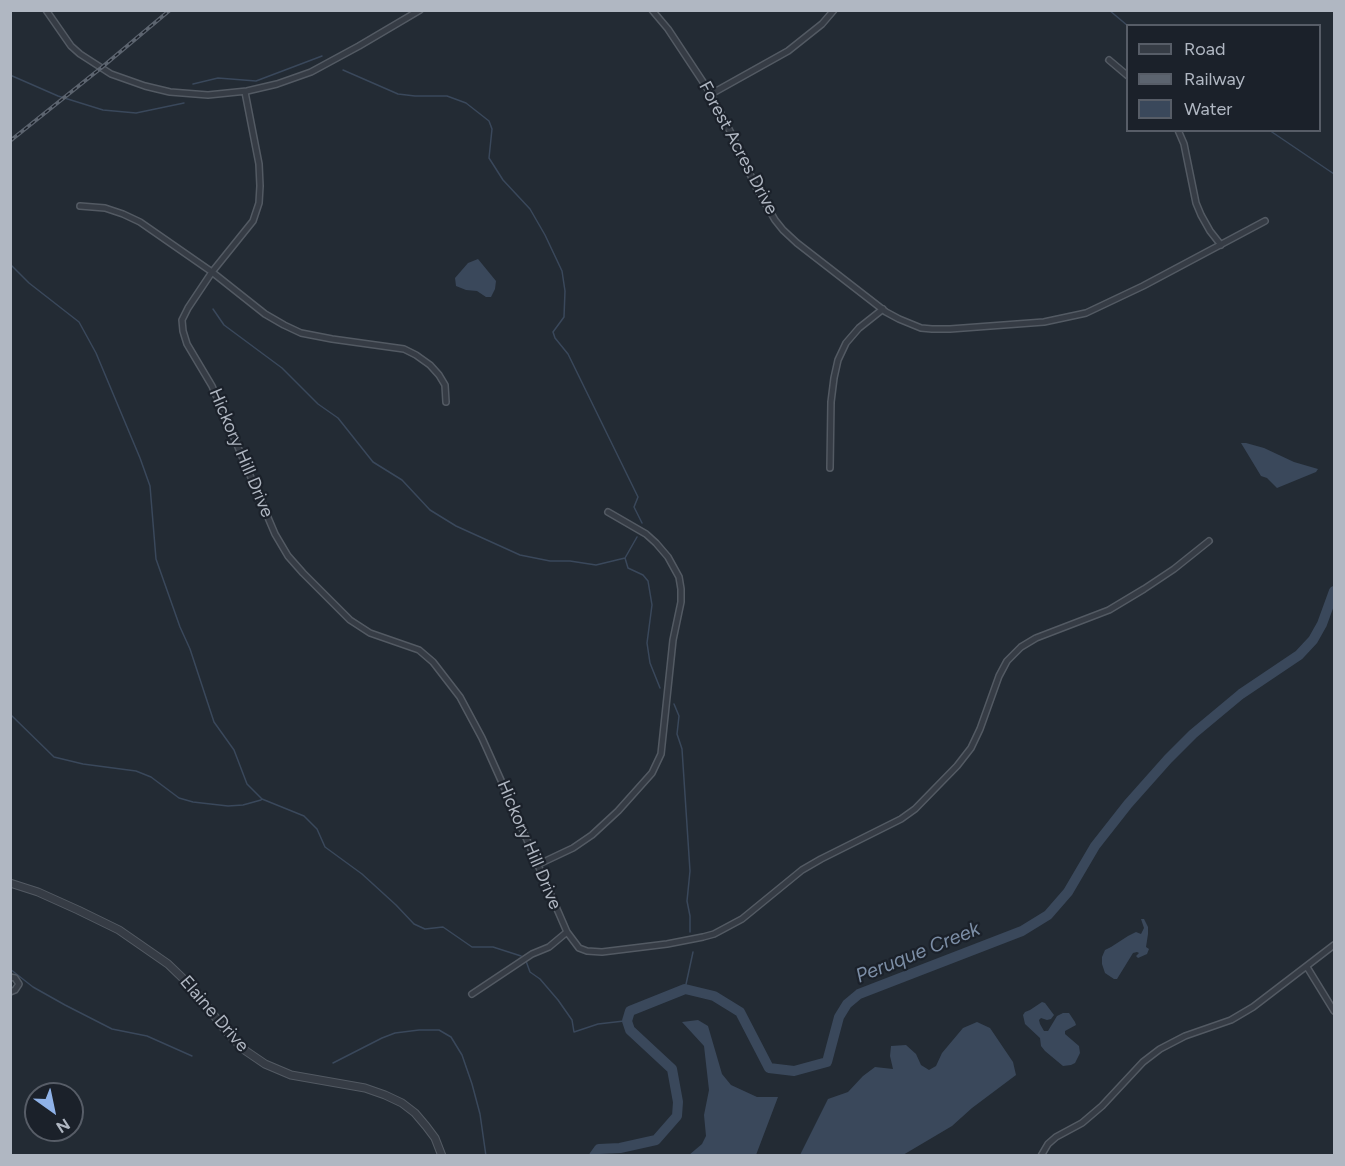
<!DOCTYPE html>
<style>
body{margin:0}
#map{position:relative;width:1345px;height:1166px;overflow:hidden;background:#232b34;font-family:Figtree,sans-serif}
canvas{display:block}
.frame{position:absolute;inset:0;border:12px solid #b0b7c2;pointer-events:none}
.legend{position:absolute;left:1126px;top:24px;width:195px;height:108px;box-sizing:border-box;background:#1b212a;border:2px solid #575d67;margin:0;padding:8px 10px;list-style:none;font-size:18px;color:#b0b7c2}
.legend li{display:flex;align-items:center;gap:12px;height:30px}
.legend b{width:30px;border:2px solid #575d67}
.north{position:absolute;left:24px;top:1082px;width:60px;height:60px;box-sizing:border-box;background:#1b212a;border:2px solid #575d67;border-radius:50%;rotate:147deg;font-size:16px;font-weight:700;line-height:24px;text-align:center;color:#b0b7c2}
.north::after{content:'';display:block;margin:auto;width:21px;height:27px;background:#8fb2e8;clip-path:polygon(50% 0,100% 100%,50% 72%,0 100%)}
</style>
<div id="map">
<canvas width="1345" height="1166"></canvas>
<div class="frame"></div>
<ul class="legend">
<li><b style="height:8px;background:#363c45"></b>Road</li>
<li><b style="height:8px;background:#5c646f"></b>Railway</li>
<li><b style="height:16px;background:#3a485b"></b>Water</li>
</ul>
<div class="north">N</div>
</div>
<script>
const context = document.querySelector('canvas').getContext('2d');
context.lineJoin = 'round';
function fill(path, color) { context.fillStyle = color; context.fill(path, 'evenodd'); }
const shape = rows => new Path2D(rows.map(r => 'M' + r).join(''));
function trace(path, color, width, dash) { context.strokeStyle = color; context.lineWidth = width; context.lineCap = dash ? 'butt' : 'round'; context.setLineDash(dash || []); context.stroke(path); }
function label(font, color, halo, rows, align = 'center') {
  context.font = font + ' Figtree,sans-serif'; context.lineWidth = 4.5; context.setLineDash([]); context.textBaseline = 'middle'; context.strokeStyle = halo; context.fillStyle = color; for (const [text, x, y, turn = 0] of rows) {
    context.save(); context.translate(x, y); context.rotate((+turn || 0) * Math.PI / 180); context.textAlign = isNaN(turn) ? turn : align; if (halo) context.strokeText(text, 0, 0); context.fillText(text, 0, 0); context.restore();
  }
}
const water = shape([
 [478,259,496,281,495,289,491,297,486,297,477,291,466,290,456,286,455,278,468,263],
 [1241,443,1246,443,1264,448,1294,462,1318,469,1316,472,1277,488,1267,478,1261,476],
 [1141,919,1144,919,1148,927,1148,934,1146,947,1149,949,1147,954,1138,958,1136,956,1139,953,1137,952,1133,953,1117,979,1114,979,1105,973,1102,964,1102,957,1105,950,1111,947,1128,936,1136,932,1141,934,1144,928],
 [1042,1002,1045,1003,1054,1015,1051,1019,1047,1020,1041,1018,1039,1020,1040,1024,1044,1031,1048,1031,1057,1016,1063,1013,1069,1013,1075,1022,1076,1025,1065,1031,1065,1034,1079,1046,1080,1053,1075,1063,1071,1065,1063,1066,1045,1051,1041,1046,1040,1038,1025,1024,1023,1015,1025,1012,1030,1010],
 [698,1020,708,1026,722,1074,731,1085,757,1097,778,1097,756,1155,689,1155,702,1144,706,1136,704,1115,709,1090,704,1046,682,1022],
 [977,1022,990,1028,1013,1062,1016,1075,972,1108,952,1126,903,1155,800,1155,828,1099,848,1092,863,1076,875,1067,893,1069,890,1056,891,1046,906,1045,916,1054,921,1065,929,1070,936,1066,942,1053,963,1028]
]);
const stream = shape([
 [1109,10,1128,26],
 [343,70,398,94,415,96,447,96,466,103,489,121,492,129,489,158,503,180,530,209,545,235,562,271,565,291,564,317,553,332,555,338,568,354,638,497,634,507,642,523],
 [10,75,58,96,103,110,136,113,184,103],
 [193,84,218,78,256,81,322,56],
 [1269,130,1334,174],
 [10,264,29,283,79,322,96,353,140,458,150,486,156,559,180,627,190,649,214,722,234,750,247,784,262,799,304,816,317,829,325,847,362,874,396,905,414,924,425,929,443,927,472,947,493,947,521,956],
 [213,309,224,325,282,368,318,404,338,418,373,462,402,480,430,510,456,526,520,555,550,561,570,561,596,565,625,558,637,537],
 [625,558,628,568,643,575,648,581,652,605,647,643,650,663,660,688],
 [674,704,679,716,677,734,682,749,690,871,687,901,690,916,690,932],
 [10,714,54,757,83,764,136,771,151,777,179,798,193,802,228,806,243,805,261,800],
 [526,961,530,972,540,979,558,1000,572,1020,574,1032,598,1024,624,1021,630,1011],
 [10,969,33,987,65,1005,112,1029,147,1036,192,1056],
 [685,989,693,952],
 [333,1063,382,1038,395,1033,419,1030,439,1030,451,1037,462,1055,472,1084,480,1114,486,1156]
]);
const river = shape([
 [594,1156,599,1149,620,1148,656,1140,677,1116,678,1102,672,1069,630,1030,627,1021,630,1011,685,989,714,996,740,1012,769,1068,794,1071,827,1062,839,1017,847,1004,859,994,1022,931,1048,915,1068,892,1095,846,1128,804,1168,759,1193,734,1241,694,1299,655,1313,640,1322,624,1334,591]
]);
const minor = shape([
 [46,10,71,46,80,54,111,74,145,86,170,92,208,95,247,91,277,84,311,72,359,46,420,10],
 [652,10,668,29,711,94,730,131,757,189,775,220,783,230,797,243,886,312,899,319,921,328,932,329,950,329,1044,322,1086,313,1143,286,1265,221],
 [1109,60,1128,76],
 [245,92,259,164,260,186,259,203,253,221,212,272,188,308,182,320,183,331,187,344,212,386,275,534,288,556,303,573,350,620,370,633,419,650,433,662,460,697,482,738,504,787,567,932,579,948,587,951,602,952,667,944,703,937,714,934,742,919,802,870,821,859,901,819,915,809,957,766,971,748,980,729,999,676,1007,661,1021,647,1036,638,1109,610,1144,589,1174,569,1209,541],
 [711,94,788,51,822,24,834,10],
 [1178,130,1184,144,1196,203,1201,215,1210,231,1221,245],
 [80,206,105,208,123,214,140,222,212,272,265,314,284,325,301,333,332,339,404,349,416,355,430,365,439,375,445,385,446,402],
 [830,468,831,402,834,378,838,360,846,343,859,328,883,309],
 [537,865,573,848,592,835,618,811,652,773,661,754,673,640,681,602,681,589,679,577,668,557,656,543,646,534,608,512],
 [1307,967,1334,1011],
 [10,977,15,978,19,984,15,990,10,992],
 [472,994,532,954,549,947,567,932],
 [1041,1156,1048,1144,1056,1137,1082,1123,1102,1106,1143,1062,1160,1049,1185,1036,1231,1020,1253,1007,1334,945]
]);
const tertiary = shape([
 [10,883,38,892,78,910,119,930,168,964,195,990,225,1030,243,1049,265,1064,291,1075,365,1088,385,1095,402,1103,415,1113,426,1126,435,1138,442,1156]
]);
const rail = shape([
 [10,141,101,68,170,10]
]);
const streetNames = [
 ["Forest Acres Drive",738,148,62],
 ["Hickory Hill Drive",241,453,67],
 ["Hickory Hill Drive",529,845,67],
 ["Elaine Drive",214,1014,49]
];
const waterNames = [
 ["Peruque Creek",918,953,-22]
];
fill(water, '#3a485b');
trace(stream, '#3a485b', 1.5);
trace(river, '#3a485b', 10);
trace(minor, '#535a63', 8);
trace(tertiary, '#535a63', 9);
trace(minor, '#363c45', 5);
trace(tertiary, '#363c45', 7);
trace(rail, '#5c646f', 4);
trace(rail, '#1b212a', 1.5, [4.5]);
label('18px', '#b0b7c2', '#1b212a', streetNames);
label('italic 20px', '#7c8ea6', '#1b212a', waterNames);
</script>
